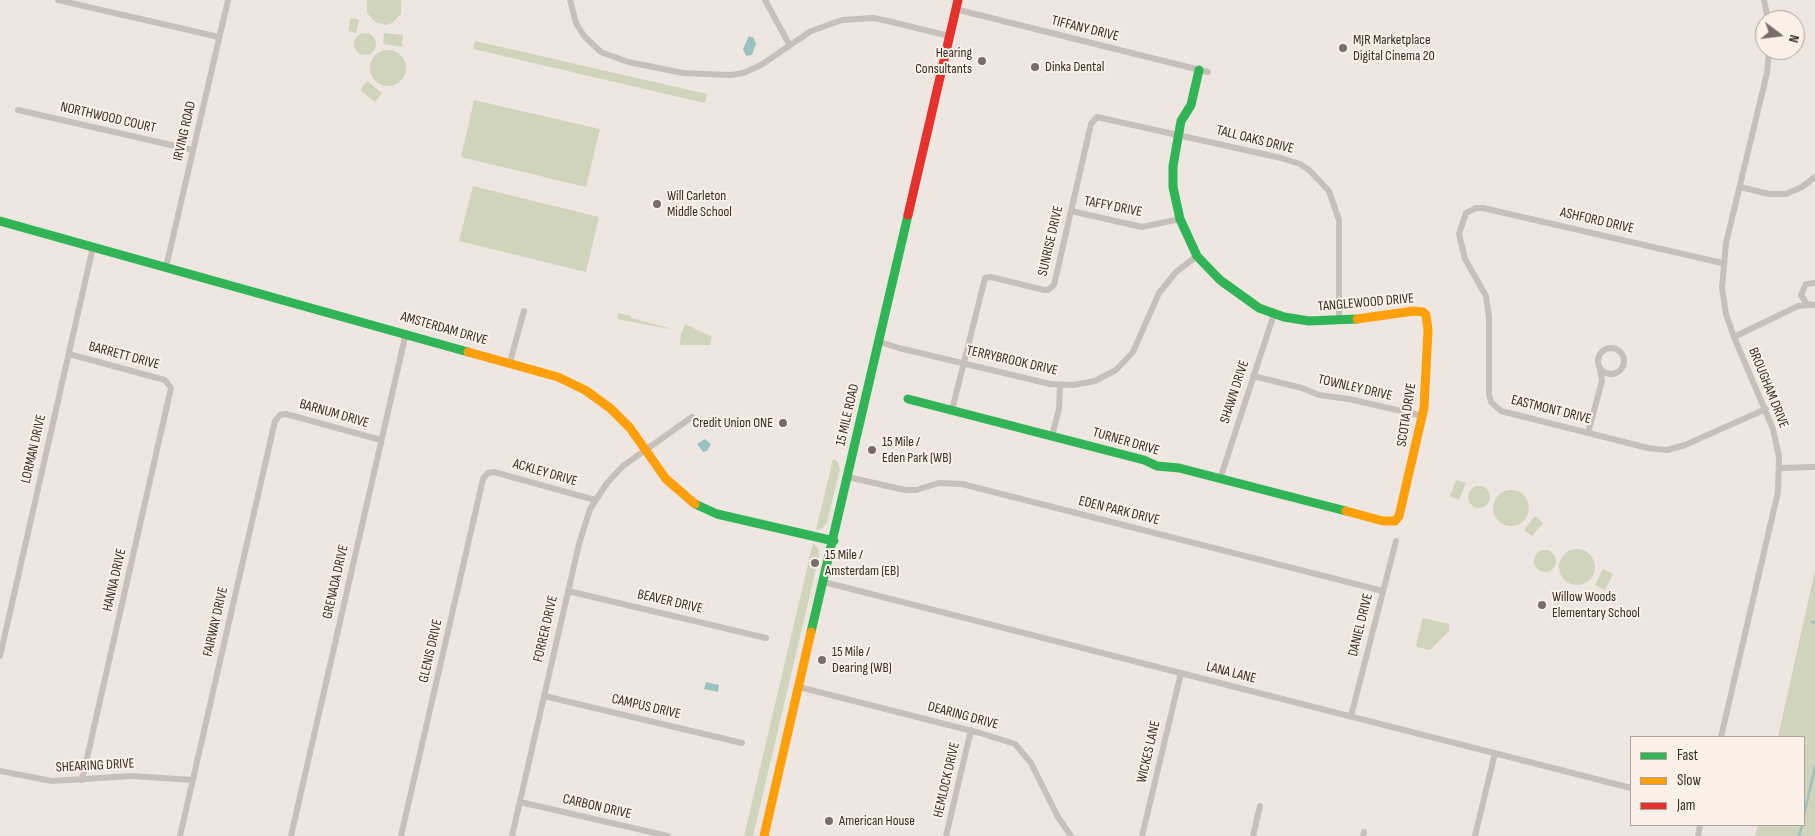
<!DOCTYPE html>
<style>
body{margin:0}
#map{position:relative;width:1815px;height:836px;overflow:hidden;background:#eee7e1;font-family:"Sofia Sans Condensed",sans-serif}
canvas{display:block}
.legend{position:absolute;left:1630px;top:736px;width:175px;height:90px;box-sizing:border-box;background:#fbf1e9;border:1px solid #ada29c;margin:0;padding:6px 9px;list-style:none;font-size:15px;color:#382c28}
.legend li{display:flex;align-items:center;gap:10px;height:25px}
.legend b{width:25px;border:1px solid #ada29c}
.north{position:absolute;left:1755px;top:10px;width:50px;height:50px;box-sizing:border-box;background:#fbf1e9;border:1px solid #ada29c;border-radius:50%;rotate:105deg;font-size:14px;font-weight:700;line-height:20px;text-align:center;color:#382c28}
.north::after{content:'';display:block;margin:auto;width:18px;height:22px;background:#786d69;clip-path:polygon(50% 0,100% 100%,50% 72%,0 100%)}
</style>
<div id="map">
<canvas width="1815" height="836"></canvas>
<ul class="legend">
<li><b style="height:6px;background:#30b455"></b>Fast</li>
<li><b style="height:6px;background:#ff9f0a"></b>Slow</li>
<li><b style="height:6px;background:#e5322d"></b>Jam</li>
</ul>
<div class="north">N</div>
</div>
<script>
const context = document.querySelector('canvas').getContext('2d');
context.lineJoin = 'round';
function fill(path, color) { context.fillStyle = color; context.fill(path, 'evenodd'); }
const shape = rows => new Path2D(rows.map(r => 'M' + r).join(''));
function trace(path, color, width, dash) { context.strokeStyle = color; context.lineWidth = width; context.lineCap = dash ? 'butt' : 'round'; context.setLineDash(dash || []); context.stroke(path); }
function label(font, color, halo, rows, align = 'center') {
  context.font = font + ' "Sofia Sans Condensed",sans-serif'; context.lineWidth = 4; context.setLineDash([]); context.textBaseline = 'middle'; context.strokeStyle = halo; context.fillStyle = color; for (const [text, x, y, turn = 0] of rows) {
    context.save(); context.translate(x, y); context.rotate((+turn || 0) * Math.PI / 180); context.textAlign = isNaN(turn) ? turn : align; if (halo) context.strokeText(text, 0, 0); context.fillText(text, 0, 0); context.restore();
  }
}
const green = shape([
 [367,0,401,0,401,14,392,23,386,25,375,22,367,13],
 [351,18,359,20,356,33,348,31],
 '354 44a11 11 0 1 1 22 0a11 11 0 1 1-22 0Z',
 [384,33,403,35,402,47,383,44],
 [475,41,707,94,705,103,473,49],
 '370 68a18 18 0 1 1 36 0a18 18 0 1 1-36 0Z',
 [367,81,382,93,375,102,360,90],
 [474,100,600,129,586,187,461,157],
 [473,186,599,217,586,272,459,241],
 [618,313,631,316,631,318,676,330,617,319],
 [685,324,712,337,710,345,680,345,681,334],
 [833,459,838,462,840,469,827,522,823,528,816,530],
 [1456,480,1466,483,1459,500,1450,496],
 '1468 497a11 11 0 1 1 22 0a11 11 0 1 1-22 0Z',
 '1493 508a18 18 0 1 1 36 0a18 18 0 1 1-36 0Z',
 [1535,516,1543,523,1532,536,1524,530],
 [813,543,818,548,819,556,753,836,744,836],
 '1559 567a18 18 0 1 1 36 0a18 18 0 1 1-36 0Z',
 '1534 561a11 11 0 1 1 22 0a11 11 0 1 1-22 0Z',
 [1603,569,1613,574,1605,590,1595,585],
 [1815,570,1815,836,1755,836,1758,825,1804,825,1804,737,1778,737],
 [1423,618,1449,624,1449,631,1430,650,1417,647,1416,645]
]);
const water = shape([
 [749,36,754,38,756,44,752,55,746,56,743,49],
 [705,439,711,444,707,451,703,452,697,444],
 [706,682,719,685,718,692,704,689]
]);
const stream = shape([
 [1812,622,1815,623],
 [1804,815,1815,767],
 [1799,836,1802,825]
]);
const street = shape([
 [58,0,219,37],
 [570,0,576,23,584,36,601,52,628,62,683,73,731,75,743,73,761,65,811,31,842,20,873,18,888,21,949,36],
 [765,0,789,44],
 [1764,0,1768,20],
 [955,9,1208,72],
 [18,110,193,150],
 [1740,187,1769,194,1786,194,1802,187,1815,177],
 [1071,211,1142,227,1180,219],
 [1722,263,1483,208,1476,208,1466,213,1459,234,1465,259,1486,296,1489,317,1489,395,1491,402,1501,411,1648,448,1667,450,1685,445,1766,409],
 [166,267,228,0],
 [1815,283,1806,284,1801,295,1807,304,1815,305],
 [1734,337,1798,306,1810,305],
 [880,342,899,348,1050,384,1073,385,1095,381,1116,370,1133,352,1159,293,1176,272,1197,256],
 '1598 361a13 13 0 1 1 26 0a13 13 0 1 1-26 0Z',
 [69,354,165,380,171,388,82,780],
 [510,362,524,311],
 [1253,376,1302,388,1319,395,1349,399,1423,416],
 [952,410,985,278,991,277,1044,290,1048,290,1054,285,1091,124,1097,117,1281,158,1300,164,1309,170,1329,191,1339,220,1339,321],
 [1588,433,1602,381,1600,369],
 [1052,436,1059,409,1060,385],
 [1780,468,1815,467],
 [848,477,905,490,916,490,939,483,962,484,1383,591],
 [1220,479,1274,314],
 [824,582,1631,788],
 [568,591,766,638],
 [0,656,93,247],
 [799,687,980,733,1015,744,1031,763,1058,817,1071,836],
 [544,696,742,743],
 [1351,716,1396,541],
 [1721,737,1778,492,1779,457,1773,429,1734,337,1726,314,1722,288,1726,243,1767,73,1769,50],
 [0,771,52,781,131,776,193,780],
 [520,802,668,836],
 [180,836,275,421,280,415,286,414,381,440],
 [291,836,406,333],
 [401,836,483,479,488,473,494,472,595,500],
 [512,836,579,544,590,509,607,483,623,466,692,417],
 [946,836,971,730],
 [1142,836,1181,673],
 [1253,836,1260,806],
 [1363,836,1364,832],
 [1475,836,1495,753],
 [1698,836,1700,825]
]);
const fast = shape([
 [1199,70,1191,105,1181,121,1173,166,1173,187,1180,219,1197,256,1220,280,1259,308,1284,317,1309,321,1357,319],
 [0,221,468,352],
 [908,399,1144,460,1157,466,1179,468,1346,511],
 [695,504,717,514,834,541],
 [811,632,908,215]
]);
const slow = shape([
 [468,352,558,377,585,390,610,408,630,428,666,479,695,504],
 [1346,511,1383,521,1395,521,1399,516,1424,408,1428,330,1426,315,1423,312,1414,311,1357,319],
 [764,836,811,632]
]);
const jam = shape([
 [908,215,958,0]
]);
const markers = [
 [1343,48,5,"#786d69"],
 [982,61,5,"#786d69"],
 [1035,67,5,"#786d69"],
 [657,204,5,"#786d69"],
 [783,423,5,"#786d69"],
 [872,450,5,"#786d69"],
 [815,563,5,"#786d69"],
 [1542,605,5,"#786d69"],
 [822,660,5,"#786d69"],
 [829,821,5,"#786d69"]
];
const streetNames = [
 ["TIFFANY DRIVE",1085,29,14],
 ["NORTHWOOD COURT",108,118,13],
 ["IRVING ROAD",185,131,-77],
 ["TALL OAKS DRIVE",1255,140,14],
 ["TAFFY DRIVE",1113,207,11],
 ["ASHFORD DRIVE",1597,221,13],
 ["SUNRISE DRIVE",1051,241,-77],
 ["TANGLEWOOD DRIVE",1366,303,-5],
 ["AMSTERDAM DRIVE",444,329,16],
 ["BARRETT DRIVE",124,356,15],
 ["TERRYBROOK DRIVE",1012,361,13],
 ["TOWNLEY DRIVE",1355,388,13],
 ["BROUGHAM DRIVE",1768,388,68],
 ["SHAWN DRIVE",1235,392,-72],
 ["EASTMONT DRIVE",1551,410,14],
 ["BARNUM DRIVE",334,414,16],
 ["15 MILE ROAD",848,415,-77],
 ["SCOTIA DRIVE",1407,415,-81],
 ["TURNER DRIVE",1126,442,16],
 ["LORMAN DRIVE",34,449,-77],
 ["ACKLEY DRIVE",545,473,16],
 ["EDEN PARK DRIVE",1119,511,14],
 ["HANNA DRIVE",115,580,-77],
 ["GRENADA DRIVE",336,582,-77],
 ["BEAVER DRIVE",670,602,13],
 ["FAIRWAY DRIVE",216,622,-77],
 ["DANIEL DRIVE",1361,625,-76],
 ["FORRER DRIVE",546,629,-77],
 ["GLENIS DRIVE",431,651,-77],
 ["LANA LANE",1231,673,14],
 ["CAMPUS DRIVE",646,707,13],
 ["DEARING DRIVE",963,716,15],
 ["WICKES LANE",1149,752,-77],
 ["SHEARING DRIVE",95,766,-3],
 ["HEMLOCK DRIVE",947,780,-77],
 ["CARBON DRIVE",597,807,13]
];
const poiNames = [
 ["MJR Marketplace",1353,40],
 ["Digital Cinema 20",1353,56],
 ["Hearing",972,53,"right"],
 ["Consultants",972,69,"right"],
 ["Dinka Dental",1045,67],
 ["Will Carleton",667,196],
 ["Middle School",667,212],
 ["Credit Union ONE",773,423,"right"],
 ["15 Mile /",882,442],
 ["Eden Park (WB)",882,458],
 ["15 Mile /",825,555],
 ["Amsterdam (EB)",825,571],
 ["Willow Woods",1552,597],
 ["Elementary School",1552,613],
 ["15 Mile /",832,652],
 ["Dearing (WB)",832,668],
 ["American House",839,821]
];
fill(green, '#d0d4ba');
fill(water, '#9cc2bf');
trace(stream, '#9cc2bf', 2.5);
trace(street, '#c7bfba', 6);
trace(fast, '#30b455', 9);
trace(slow, '#ff9f0a', 9);
trace(jam, '#e5322d', 9);
for (const [x, y, r, color] of markers) { const dot = new Path2D(); dot.arc(x, y, r, 0, 2 * Math.PI); context.fillStyle = color; context.fill(dot); trace(dot, '#fbf1e9', 2); }
label('14px', '#382c28', '#fbf1e9', streetNames);
label('14px', '#382c28', '#fbf1e9', poiNames, 'left');
</script>
